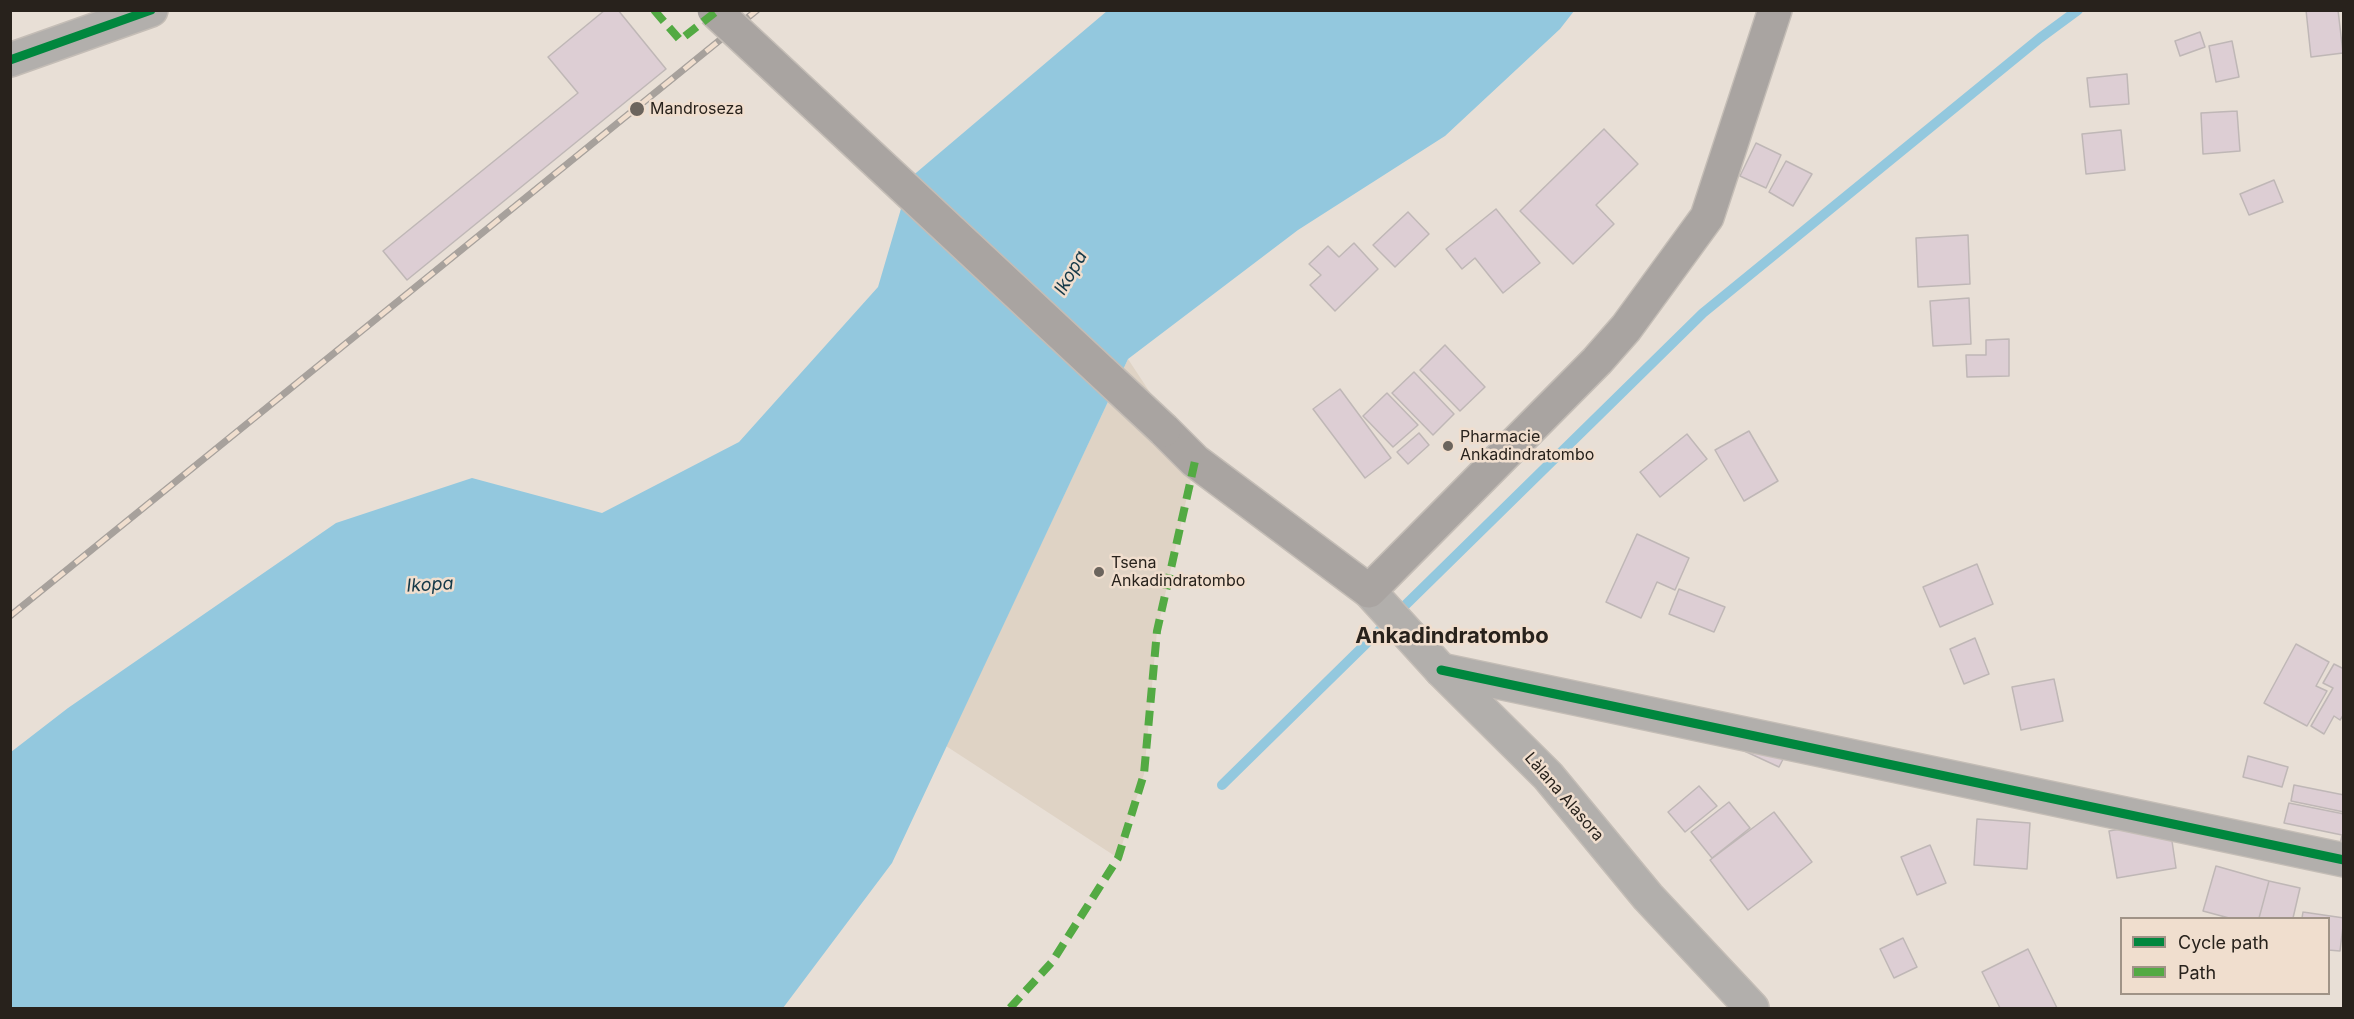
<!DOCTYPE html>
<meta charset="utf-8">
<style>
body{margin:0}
#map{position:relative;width:2354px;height:1019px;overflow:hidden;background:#e8dfd6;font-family:Inter,sans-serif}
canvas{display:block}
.frame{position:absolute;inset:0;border:12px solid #28221c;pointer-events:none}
.legend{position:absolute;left:2120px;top:917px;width:210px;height:78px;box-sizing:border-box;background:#f0dece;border:2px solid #a09387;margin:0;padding:8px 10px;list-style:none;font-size:18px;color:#28221c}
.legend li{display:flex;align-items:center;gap:12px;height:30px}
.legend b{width:30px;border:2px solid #a09387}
</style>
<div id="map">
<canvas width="2354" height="1019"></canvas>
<div class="frame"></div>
<ul class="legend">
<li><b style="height:8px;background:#00873e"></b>Cycle path</li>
<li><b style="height:8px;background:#53aa43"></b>Path</li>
</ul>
</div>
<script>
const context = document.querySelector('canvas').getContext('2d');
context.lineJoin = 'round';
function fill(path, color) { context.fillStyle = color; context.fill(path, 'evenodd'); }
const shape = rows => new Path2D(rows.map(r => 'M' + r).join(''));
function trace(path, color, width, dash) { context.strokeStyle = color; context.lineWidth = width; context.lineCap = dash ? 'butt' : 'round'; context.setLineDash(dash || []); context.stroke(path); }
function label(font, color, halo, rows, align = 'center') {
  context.font = font + ' Inter,sans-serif'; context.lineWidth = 5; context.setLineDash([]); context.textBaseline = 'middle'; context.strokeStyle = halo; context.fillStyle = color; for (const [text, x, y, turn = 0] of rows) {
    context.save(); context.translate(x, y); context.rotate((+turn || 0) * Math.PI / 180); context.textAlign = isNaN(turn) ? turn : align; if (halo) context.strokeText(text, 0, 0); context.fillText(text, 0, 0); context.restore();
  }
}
const commercial = shape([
 [1128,359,1195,461,1157,631,1144,774,1118,858,946,746]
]);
const water = shape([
 [1107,11,1574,11,1560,29,1445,136,1298,230,1128,359,892,863,783,1008,11,1008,11,752,68,708,336,523,472,478,602,513,739,442,878,287,910,178]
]);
const stream = shape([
 [1222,785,1703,313,2040,38,2078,10]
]);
const building = shape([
 [605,10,618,10,666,69,407,280,383,251,578,93,548,57,605,10],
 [2306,10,2338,10,2343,53,2311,57,2306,10],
 [2200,32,2205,47,2180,56,2175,41,2200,32],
 [2232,41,2239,77,2216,82,2209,46,2232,41],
 [2127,74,2129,104,2090,107,2087,78,2127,74],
 [2237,111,2240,151,2203,154,2201,113,2237,111],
 [1604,129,1638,164,1596,205,1614,224,1573,264,1520,211,1604,129],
 [2121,130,2125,170,2086,174,2082,134,2121,130],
 [1756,143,1781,155,1766,188,1740,176,1756,143],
 [1786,161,1812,174,1793,206,1769,192,1786,161],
 [2274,180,2283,202,2249,215,2240,194,2274,180],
 [1496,209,1540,263,1503,293,1475,258,1462,269,1446,249,1496,209],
 [1408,212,1429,234,1395,267,1373,245,1408,212],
 [1968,235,1970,284,1918,287,1916,238,1968,235],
 [1354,243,1378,269,1335,311,1310,285,1321,275,1309,264,1328,246,1339,257,1354,243],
 [1969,298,1971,344,1933,346,1930,301,1969,298],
 [2009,339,2009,376,1967,377,1966,355,1986,355,1986,340,2009,339],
 [1445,345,1485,387,1460,411,1420,370,1445,345],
 [1414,372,1454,414,1433,435,1392,393,1414,372],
 [1340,389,1391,458,1365,478,1313,409,1340,389],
 [1387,393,1418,425,1393,447,1363,416,1387,393],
 [1749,431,1778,481,1744,501,1715,450,1749,431],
 [1419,433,1429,445,1408,464,1397,452,1419,433],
 [1687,434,1707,459,1660,497,1640,472,1687,434],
 [1637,534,1689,558,1675,590,1657,582,1641,618,1606,602,1637,534],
 [1977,564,1993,604,1940,627,1923,587,1977,564],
 [1679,589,1725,607,1714,632,1669,614,1679,589],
 [1975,638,1989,674,1964,684,1950,649,1975,638],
 [2296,644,2329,662,2316,686,2327,691,2307,726,2264,703,2296,644],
 [2334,664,2344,669,2344,714,2340,720,2334,716,2324,734,2311,726,2333,688,2323,683,2334,664],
 [2054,679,2063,721,2021,730,2012,687,2054,679],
 [1792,742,1779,767,1740,749,1792,742],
 [2248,756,2288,767,2282,787,2243,777,2248,756],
 [2294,785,2344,795,2344,812,2291,801,2294,785],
 [1699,786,1717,806,1685,832,1668,812,1699,786],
 [1729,802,1750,828,1712,858,1691,832,1729,802],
 [2289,803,2344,814,2344,847,2340,846,2342,835,2284,823,2289,803],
 [1774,812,1812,862,1748,910,1710,860,1774,812],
 [1977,819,2030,823,2027,869,1974,865,1977,819],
 [2169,821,2176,868,2117,878,2109,831,2169,821],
 [1930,845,1946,883,1917,895,1901,857,1930,845],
 [2216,866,2269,881,2259,918,2229,918,2203,911,2216,866],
 [2269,881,2300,888,2293,918,2259,918,2269,881],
 [2303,912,2344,918,2340,951,2328,950,2328,918,2302,918,2303,912],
 [1903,938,1917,967,1894,978,1880,949,1903,938],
 [2028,949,2057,1008,2000,1008,1982,972,2028,949]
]);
const minor = shape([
 [10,60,151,10],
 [1441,670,2344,860]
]);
const tertiary = shape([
 [1369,591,1441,670,1548,776,1648,897,1752,1008]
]);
const secondary = shape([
 [1164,430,1195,461,1369,591,1597,361,1626,328,1707,217,1775,10]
]);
const rail = shape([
 [10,616,757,10]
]);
const secondaryBridge = shape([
 [714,10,1164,430]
]);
const quiet = shape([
 [654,10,680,40,718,10],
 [1010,1008,1052,962,1118,858,1144,774,1157,631,1195,461]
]);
const cycleway = shape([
 [10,60,151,10],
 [1441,670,2344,860]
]);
const markers = [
 [637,109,8,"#6b645d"],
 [1448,446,6,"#6b645d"],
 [1099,572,6,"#6b645d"]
];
const poiNames = [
 ["Mandroseza",650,109],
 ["Pharmacie",1460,437],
 ["Ankadindratombo",1460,455],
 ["Tsena",1111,563],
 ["Ankadindratombo",1111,581]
];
const streetNames = [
 ["Làlana Alasora",1564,797,49]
];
const waterNames = [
 ["Ikopa",1071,273,-60],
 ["Ikopa",430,585,-3]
];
const districtNames = [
 ["Ankadindratombo",1452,636]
];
fill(commercial, '#dfd3c5');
fill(water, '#93c8de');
trace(stream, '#93c8de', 10);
fill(building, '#ddced4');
trace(building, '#bfb7b6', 1.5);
trace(minor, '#c4bdb6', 36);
trace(tertiary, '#c4bdb6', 36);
trace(secondary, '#c4bdb6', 36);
trace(minor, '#b2afac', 33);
trace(tertiary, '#b2afac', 33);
trace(secondary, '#a9a4a1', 33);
trace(rail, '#a7a19c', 7);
trace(rail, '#f0dece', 4.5, [14]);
trace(secondaryBridge, '#c4bdb6', 36, []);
trace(secondaryBridge, '#a9a4a1', 33);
trace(quiet, '#53aa43', 8, [15, 8]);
trace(cycleway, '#00873e', 9);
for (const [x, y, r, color] of markers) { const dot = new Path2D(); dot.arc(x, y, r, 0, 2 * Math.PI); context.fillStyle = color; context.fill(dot); trace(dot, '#f0dece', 2); }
label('16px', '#28221c', '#f0dece', poiNames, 'left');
label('16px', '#28221c', '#f0dece', streetNames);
label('italic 18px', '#143948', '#f0dece', waterNames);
label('bold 22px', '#28221c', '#f0dece', districtNames);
</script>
